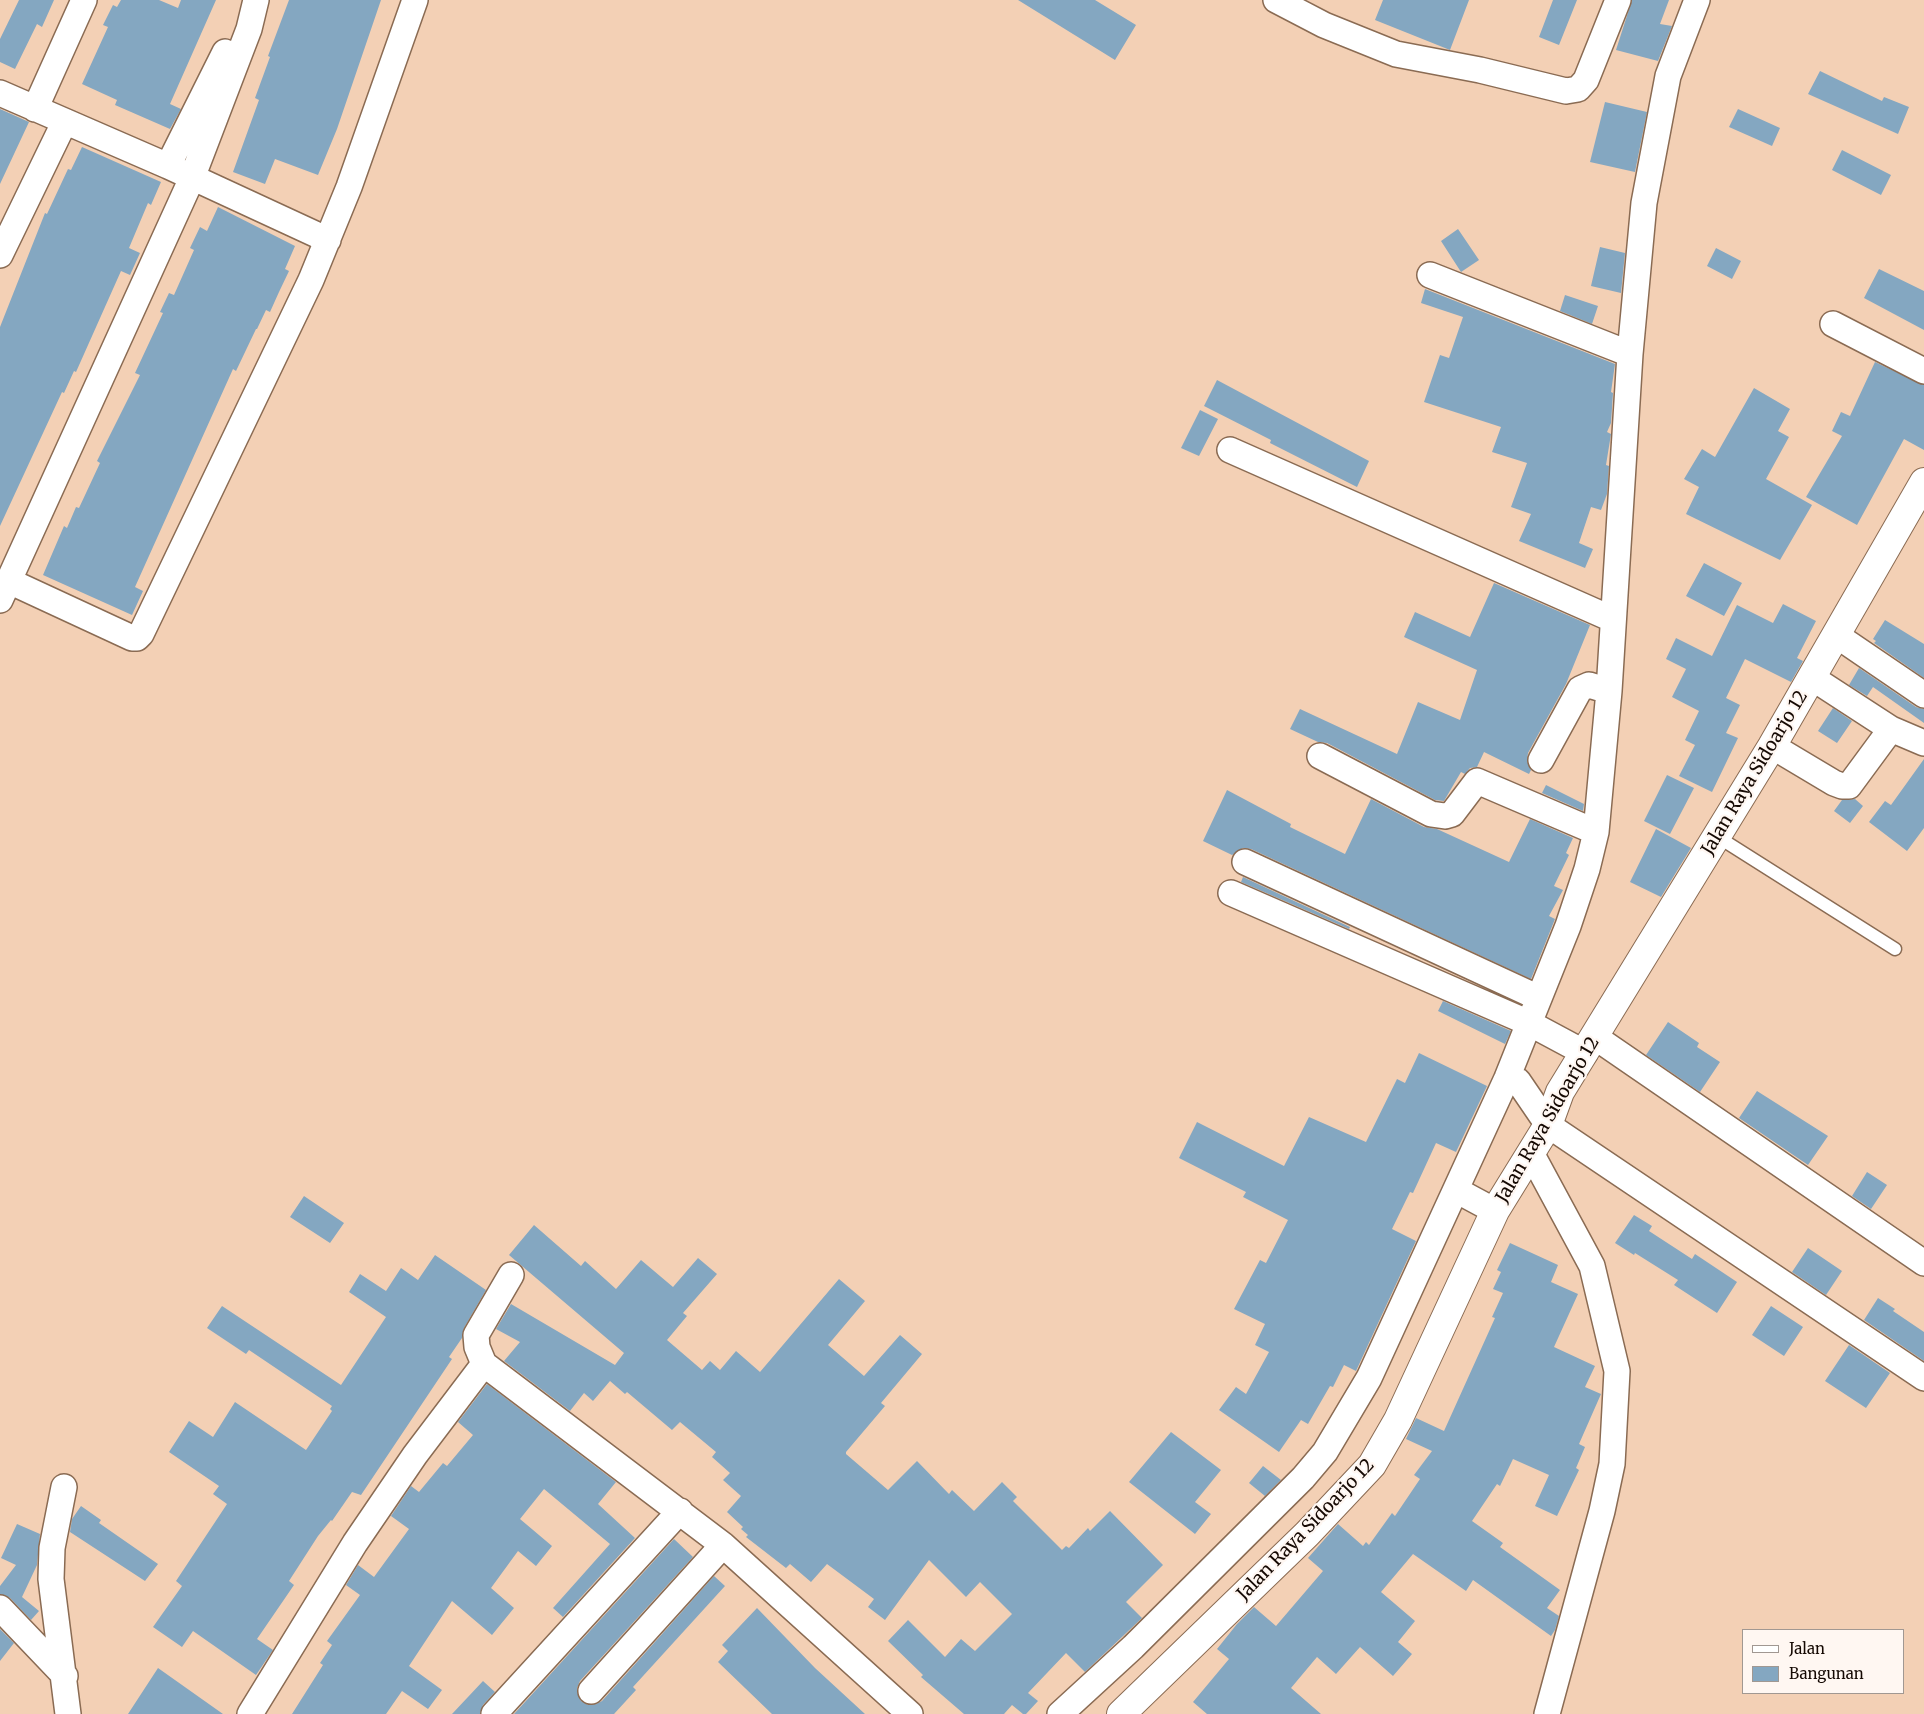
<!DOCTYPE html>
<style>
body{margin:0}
#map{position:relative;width:1924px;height:1714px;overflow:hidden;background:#f3d0b5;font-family:Merriweather,serif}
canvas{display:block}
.legend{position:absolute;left:1742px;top:1629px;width:162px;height:65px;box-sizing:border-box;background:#fff7f2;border:1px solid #a19892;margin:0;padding:6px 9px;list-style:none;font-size:15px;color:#150903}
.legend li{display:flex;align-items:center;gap:10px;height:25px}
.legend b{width:25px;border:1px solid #a19892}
</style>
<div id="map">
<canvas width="1924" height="1714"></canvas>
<ul class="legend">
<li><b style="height:6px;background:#fff"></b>Jalan</li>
<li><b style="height:14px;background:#84a7c1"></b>Bangunan</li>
</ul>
</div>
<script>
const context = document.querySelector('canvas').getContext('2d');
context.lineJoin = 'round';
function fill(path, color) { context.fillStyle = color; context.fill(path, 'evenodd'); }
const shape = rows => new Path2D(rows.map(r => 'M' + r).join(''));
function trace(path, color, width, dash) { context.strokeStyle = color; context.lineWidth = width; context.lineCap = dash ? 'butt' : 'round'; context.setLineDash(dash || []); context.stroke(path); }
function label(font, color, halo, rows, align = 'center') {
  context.font = font + ' Merriweather,serif'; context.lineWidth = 4.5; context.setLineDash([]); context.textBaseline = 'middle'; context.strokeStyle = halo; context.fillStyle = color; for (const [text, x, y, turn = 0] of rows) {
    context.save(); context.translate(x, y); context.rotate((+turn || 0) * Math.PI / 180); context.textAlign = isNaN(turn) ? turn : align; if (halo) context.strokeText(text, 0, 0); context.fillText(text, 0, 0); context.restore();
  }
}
const building = shape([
 [19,0,54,0,42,27,37,24,15,69,0,62,0,39],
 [121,0,159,0,178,8,181,0,216,0,170,104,181,109,170,129,115,105,117,100,82,84,108,27,103,25,113,5,117,7],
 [289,0,381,0,337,129,318,175,275,159,265,184,233,172,259,100,255,98,270,57,268,56],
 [1018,0,1095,0,1136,25,1115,60],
 [1383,0,1469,0,1450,50,1375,20],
 [1553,0,1577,0,1559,45,1539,37],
 [1632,0,1669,0,1660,24,1672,26,1658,61,1616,50],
 [1820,71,1882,101,1884,97,1909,107,1898,134,1808,94],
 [1605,102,1647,112,1635,172,1590,162],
 [0,109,29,122,0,184],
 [1738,109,1780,128,1772,146,1729,127],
 [82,147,161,182,151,205,148,203,129,248,140,253,130,275,121,271,76,372,74,371,64,393,62,392,0,526,0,327,45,213,47,214,68,169,71,170],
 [1842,150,1891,175,1881,195,1832,170],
 [218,207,295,246,285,269,289,271,279,292,270,312,266,310,257,329,256,329,236,371,233,369,135,587,143,591,132,615,43,575,64,526,67,528,76,507,79,508,100,463,97,461,140,375,135,373,163,313,160,312,169,293,174,295,194,250,190,248,200,227,207,231],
 [1458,229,1479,260,1461,272,1441,241],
 [1600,247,1625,253,1621,293,1591,286],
 [1716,248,1741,261,1732,279,1707,266],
 [1879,269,1924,291,1924,330,1864,298],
 [1425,289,1615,364,1611,392,1613,393,1611,423,1607,432,1611,434,1606,465,1609,466,1607,494,1601,510,1591,507,1579,543,1593,549,1585,568,1519,541,1531,514,1511,507,1527,463,1492,452,1501,427,1424,402,1440,355,1449,358,1463,317,1421,303],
 [1565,295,1598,306,1592,324,1560,311],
 [1875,362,1924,385,1924,450,1904,439,1857,525,1806,497,1842,436,1832,431,1841,412,1850,416],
 [1217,380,1369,461,1357,487,1270,443,1271,440,1204,406],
 [1754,388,1790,409,1778,431,1789,437,1766,479,1812,505,1780,560,1686,514,1699,487,1684,479,1702,449,1715,457],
 [1200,410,1218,419,1199,456,1181,448],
 [1704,563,1742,583,1724,616,1686,596],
 [1494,583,1590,625,1566,684,1528,753,1527,761,1531,770,1529,774,1484,752,1477,767,1470,768,1465,774,1461,772,1444,801,1435,800,1327,743,1318,742,1290,729,1300,709,1397,754,1418,702,1460,720,1477,670,1404,637,1415,612,1470,637],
 [1783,604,1816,621,1797,658,1803,661,1791,682,1745,659,1726,698,1740,705,1726,733,1738,738,1712,792,1679,776,1695,745,1685,740,1699,711,1672,697,1686,669,1666,659,1676,638,1712,656,1737,605,1773,623],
 [1885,620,1924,644,1924,678,1874,643,1876,641,1873,639],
 [1859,668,1916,707,1924,709,1924,723,1873,687,1867,696,1849,685],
 [1833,708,1852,721,1837,743,1818,731],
 [1924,759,1924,828,1907,851,1869,822,1885,801,1891,805],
 [1667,775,1694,788,1670,834,1644,821],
 [1546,785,1584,804,1583,811,1542,793],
 [1227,790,1291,824,1290,827,1345,854,1371,799,1424,827,1437,829,1509,862,1530,819,1573,838,1566,853,1569,855,1554,886,1563,890,1549,916,1555,919,1531,979,1251,849,1243,848,1232,855,1203,841],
 [1855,799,1863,806,1850,823,1834,811,1842,800],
 [1656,829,1691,848,1661,897,1630,882],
 [1243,877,1350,927,1349,929,1241,882],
 [1443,1001,1511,1031,1505,1044,1438,1011],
 [1668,1022,1699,1043,1697,1047,1720,1062,1700,1092,1646,1055],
 [1419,1053,1487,1086,1456,1152,1436,1143,1413,1193,1410,1192,1392,1229,1416,1241,1356,1371,1344,1365,1333,1387,1330,1386,1308,1424,1301,1420,1279,1452,1219,1410,1236,1387,1246,1394,1269,1352,1255,1345,1265,1324,1234,1309,1260,1260,1266,1263,1288,1220,1243,1197,1246,1192,1179,1158,1197,1122,1284,1166,1309,1117,1366,1142,1397,1079,1405,1083],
 [1757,1091,1828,1136,1808,1165,1739,1118],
 [1867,1172,1887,1185,1871,1209,1852,1196],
 [304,1196,344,1223,330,1243,290,1217],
 [1634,1215,1652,1226,1649,1231,1692,1259,1695,1254,1737,1282,1717,1313,1674,1285,1678,1280,1635,1253,1634,1255,1615,1243],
 [534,1225,581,1266,585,1261,616,1289,641,1260,673,1287,698,1258,717,1274,683,1313,687,1316,667,1340,702,1370,710,1361,720,1370,736,1351,760,1372,839,1279,865,1301,828,1345,864,1376,900,1335,922,1354,881,1403,885,1406,846,1452,846,1454,888,1490,917,1461,949,1494,952,1490,974,1511,1002,1482,1017,1497,1013,1501,1062,1550,1066,1546,1069,1548,1088,1528,1090,1531,1110,1511,1163,1565,1126,1602,1142,1618,1085,1672,1066,1653,1028,1693,1038,1701,1026,1714,1023,1714,1012,1705,1004,1714,964,1714,921,1677,923,1675,888,1641,908,1620,945,1657,961,1639,975,1651,1012,1614,980,1582,966,1597,929,1560,885,1620,868,1607,874,1599,827,1564,811,1582,790,1564,786,1568,746,1537,748,1535,741,1529,743,1527,727,1512,741,1496,723,1480,730,1473,712,1457,716,1452,680,1422,672,1430,627,1392,625,1394,610,1381,593,1401,584,1393,570,1411,504,1361,520,1342,496,1329,511,1304,615,1365,624,1353,509,1255],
 [1510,1243,1558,1265,1551,1282,1578,1294,1554,1347,1595,1366,1585,1387,1601,1394,1579,1444,1585,1447,1576,1468,1579,1470,1557,1516,1535,1506,1549,1475,1513,1459,1500,1486,1497,1484,1472,1521,1503,1543,1500,1547,1560,1590,1547,1608,1559,1616,1555,1630,1551,1636,1473,1580,1466,1591,1413,1554,1381,1592,1415,1621,1398,1642,1412,1654,1393,1676,1360,1647,1336,1674,1317,1657,1291,1688,1321,1714,1207,1714,1193,1702,1229,1659,1217,1649,1237,1624,1254,1607,1276,1626,1323,1571,1308,1558,1338,1524,1363,1546,1366,1542,1369,1545,1392,1513,1395,1516,1420,1479,1414,1475,1432,1451,1406,1439,1416,1418,1444,1431,1495,1318,1492,1317,1503,1293,1493,1289,1501,1272,1497,1270],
 [1808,1248,1842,1271,1826,1295,1792,1272],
 [435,1255,486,1290,464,1328,462,1338,449,1357,452,1359,361,1495,352,1492,332,1521,331,1520,318,1536,289,1581,294,1585,257,1639,273,1650,256,1675,193,1631,182,1647,153,1627,182,1586,176,1581,227,1504,213,1494,219,1486,169,1452,189,1421,213,1437,235,1402,306,1450,332,1411,330,1409,332,1406,249,1350,246,1354,207,1328,222,1306,341,1385,386,1317,349,1292,360,1274,386,1291,401,1268,418,1280],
 [1878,1298,1895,1309,1893,1311,1924,1332,1924,1361,1864,1320],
 [1771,1306,1803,1327,1784,1356,1752,1335],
 [1849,1345,1890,1373,1866,1408,1825,1381],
 [487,1384,616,1482,598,1504,635,1538,563,1617,553,1608,610,1544,544,1489,520,1519,552,1546,536,1566,518,1551,491,1588,514,1608,492,1635,452,1601,409,1666,442,1690,428,1709,402,1691,386,1714,292,1714,323,1665,320,1663,332,1645,327,1641,360,1595,346,1585,358,1565,374,1577,409,1529,391,1516,411,1486,419,1492,443,1463,447,1466,473,1435,458,1422],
 [1171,1432,1221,1470,1195,1502,1211,1514,1195,1534,1129,1482],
 [1263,1466,1281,1480,1265,1496,1249,1483],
 [81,1506,101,1520,99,1523,158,1564,145,1581,70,1532,72,1519],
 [17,1524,40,1534,37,1565,22,1597,39,1611,31,1620,10,1598,0,1594,0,1586,16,1565,1,1558],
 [674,1539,693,1557,580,1681,577,1688,581,1701,588,1705,596,1704,602,1701,714,1576,725,1586,633,1687,636,1690,614,1714,514,1714],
 [757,1608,815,1668,865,1714,772,1714,718,1662,728,1651,722,1645],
 [0,1629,14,1643,0,1661],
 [158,1668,223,1714,128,1714],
 [483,1681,495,1692,483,1705,480,1714,452,1714]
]);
const service = shape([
 [1718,837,1895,949]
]);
const minor = shape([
 [1276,0,1324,25,1396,54,1480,70,1566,91,1578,89,1586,80,1618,0],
 [0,93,168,166,328,240],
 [35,109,84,0],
 [168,166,225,52],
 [0,255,64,123],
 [1430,275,1630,354],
 [1833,324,1924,371],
 [1230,450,1612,619],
 [9,581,132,638,137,638,141,634,311,280,349,187,415,0],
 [0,600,192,178,249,29,256,0],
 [1836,635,1924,695],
 [1811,677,1891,729,1924,743],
 [1772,746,1834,783,1842,786,1849,786,1891,729],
 [1320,756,1431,814,1445,816,1452,814,1477,781,1596,832],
 [1541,760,1580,689,1589,685,1609,691],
 [1245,862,1539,998],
 [1231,893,1529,1023,1585,1053],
 [1595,1037,1924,1263],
 [1507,1078,1518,1081,1548,1125,1924,1378],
 [1531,1153,1592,1266,1617,1371,1612,1464,1602,1511,1547,1714],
 [1456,1190,1495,1211],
 [484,1364,477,1347,476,1335,511,1275],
 [64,1487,52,1548,51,1579,68,1714],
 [0,1608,65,1676],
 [591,1691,723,1545],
 [250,1714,355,1543,415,1455,484,1364,723,1545,910,1714],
 [494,1714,680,1511],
 [1060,1714,1133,1647,1303,1478,1325,1452,1369,1378,1507,1078,1568,926,1587,869,1596,832,1609,691,1630,354,1644,203,1668,76,1697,0]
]);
const secondary = shape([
 [1121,1714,1307,1534,1372,1465,1398,1420,1495,1211,1548,1125,1560,1092,1772,746,1924,482]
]);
const streetNames = [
 ["Jalan Raya Sidoarjo 12",1755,773,-59],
 ["Jalan Raya Sidoarjo 12",1548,1120,-60],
 ["Jalan Raya Sidoarjo 12",1306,1530,-46]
];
fill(building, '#84a7c1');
trace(service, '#8a6b53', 15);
trace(minor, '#8a6b53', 28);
trace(secondary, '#8a6b53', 30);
trace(service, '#fff', 12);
trace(minor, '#fff', 25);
trace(secondary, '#fff', 28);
label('18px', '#150903', '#fff7f2', streetNames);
</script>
